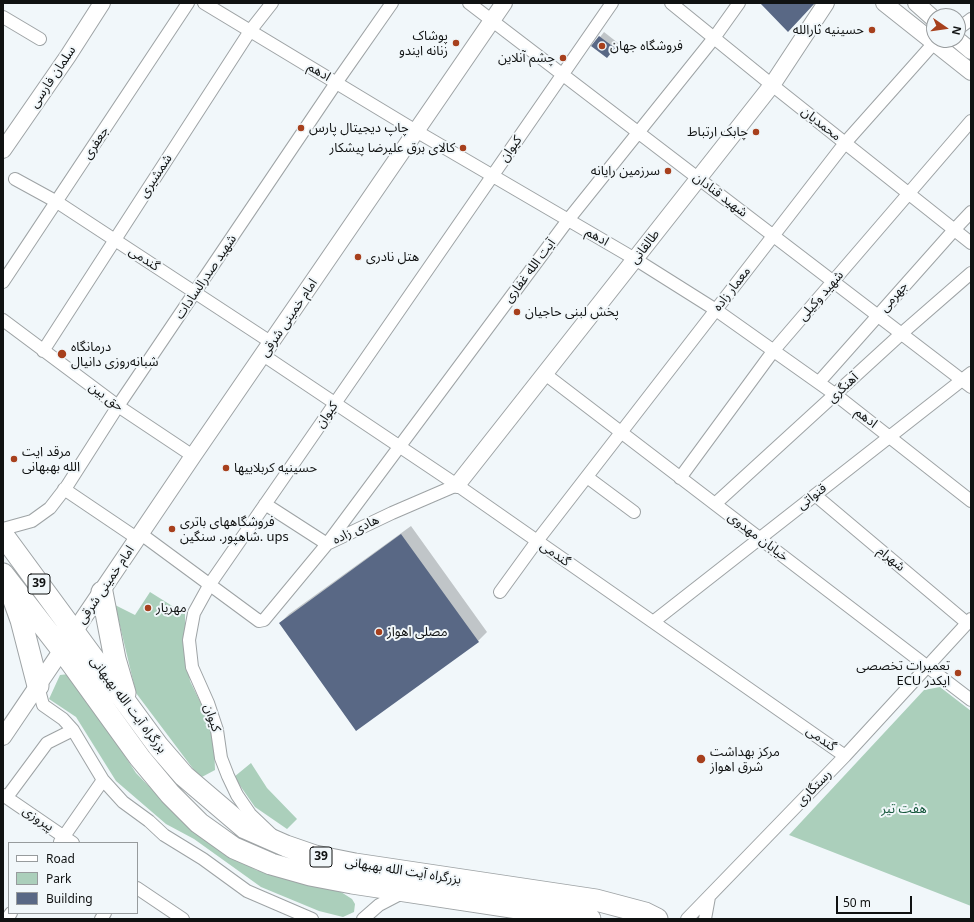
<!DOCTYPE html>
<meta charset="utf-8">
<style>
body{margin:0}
#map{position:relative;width:974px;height:922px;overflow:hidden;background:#f1f7fa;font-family:"Noto Sans",sans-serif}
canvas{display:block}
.frame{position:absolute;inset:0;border:4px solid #101212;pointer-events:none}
.legend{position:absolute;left:8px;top:842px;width:130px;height:72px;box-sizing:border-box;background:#f1f7fa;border:1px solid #979b9d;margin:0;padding:5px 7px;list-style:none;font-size:12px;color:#101212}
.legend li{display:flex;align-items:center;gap:8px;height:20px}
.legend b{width:20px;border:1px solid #979b9d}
.north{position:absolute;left:926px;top:8px;width:40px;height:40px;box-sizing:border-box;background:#f1f7fa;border:1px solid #979b9d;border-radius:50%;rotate:103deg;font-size:11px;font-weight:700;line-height:16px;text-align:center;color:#101212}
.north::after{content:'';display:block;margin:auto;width:14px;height:18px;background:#a7401d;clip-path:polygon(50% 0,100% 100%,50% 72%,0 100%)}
.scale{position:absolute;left:836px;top:896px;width:76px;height:18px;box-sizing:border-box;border:2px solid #101212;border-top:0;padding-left:5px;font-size:12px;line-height:14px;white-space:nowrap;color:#101212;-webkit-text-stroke:3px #f1f7fa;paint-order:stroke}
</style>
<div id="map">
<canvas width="974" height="922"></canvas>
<div class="frame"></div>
<ul class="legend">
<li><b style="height:5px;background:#fff"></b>Road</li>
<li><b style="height:11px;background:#abcfbb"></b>Park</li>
<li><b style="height:11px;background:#596885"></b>Building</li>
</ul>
<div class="north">N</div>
<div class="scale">50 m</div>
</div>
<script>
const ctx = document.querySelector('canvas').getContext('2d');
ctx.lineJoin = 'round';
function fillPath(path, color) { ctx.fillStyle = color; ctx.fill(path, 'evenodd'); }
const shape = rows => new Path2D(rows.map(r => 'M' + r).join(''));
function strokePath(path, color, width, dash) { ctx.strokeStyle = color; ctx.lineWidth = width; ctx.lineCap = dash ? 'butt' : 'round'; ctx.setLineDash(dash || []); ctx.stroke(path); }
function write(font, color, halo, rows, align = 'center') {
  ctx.font = font + ' "Noto Sans","Noto Sans Arabic",sans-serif'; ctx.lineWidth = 4; ctx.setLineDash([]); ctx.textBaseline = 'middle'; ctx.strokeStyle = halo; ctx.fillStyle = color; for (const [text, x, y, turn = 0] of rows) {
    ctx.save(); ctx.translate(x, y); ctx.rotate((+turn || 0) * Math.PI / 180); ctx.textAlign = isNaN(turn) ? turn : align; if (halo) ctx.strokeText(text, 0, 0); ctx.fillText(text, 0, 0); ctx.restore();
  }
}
fillPath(shape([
 [150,592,185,614,185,646,190,681,213,728,214,742,215,770,200,778,136,693,115,605,135,615],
 [69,674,104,724,136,773,172,810,224,852,256,870,298,882,341,892,352,899,355,904,354,912,343,917,319,911,261,887,194,839,166,824,116,781,76,717,49,699,60,675],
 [940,687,971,711,971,906,789,835,924,690],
 [251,763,267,788,297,819,287,829,255,807,234,777]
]), '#abcfbb');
fillPath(shape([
 [604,32,618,43,611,52,593,46],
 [411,526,487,632,478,641,280,623,289,614]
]), '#0003');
fillPath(shape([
 [760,3,815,3,788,32],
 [599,36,615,48,607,58,591,46],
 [401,534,479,642,356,731,279,623]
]), '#596885');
const street = shape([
 [204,3,416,131,635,259,716,310,836,395,971,501],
 [469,3,971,387],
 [671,3,772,85,971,243],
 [3,17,40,39],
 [958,29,971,19],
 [15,179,57,202,272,343],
 [3,282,188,3],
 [3,320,118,406,193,456],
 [43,351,250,31,272,3],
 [263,355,457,485,845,756],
 [545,374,971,700],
 [819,382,954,230,971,212],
 [587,477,634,512],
 [680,478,774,350,971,121],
 [64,489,138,539],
 [815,495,967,623],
 [265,504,327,544],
 [715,504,901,334,971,273],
 [3,529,32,521,50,508,67,486,118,406,336,83,392,3],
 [141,534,259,621,264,620,327,544,568,220,714,38,739,3],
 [329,543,392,513,457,485],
 [500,592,537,541,845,143,934,43],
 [653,622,971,373],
 [38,686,43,705,63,719,73,730,103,780,123,802,149,821,164,835,203,859,247,891,312,919],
 [3,795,73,843],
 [7,797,47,743,73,730],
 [271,834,250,814,237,795,228,776,221,758,217,730,208,703,192,667,189,640,194,613,210,584,612,3],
 [60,842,103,780],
 [137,888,183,919],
 [7,919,11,913],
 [101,919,105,913],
 [363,919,379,905,404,892],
 [687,919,845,756,971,619],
 [705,919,709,897]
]);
const secondary = shape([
 [884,3,971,72],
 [916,3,934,19],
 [958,40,971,51],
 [3,150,68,56,102,3],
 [457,485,772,85,826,3],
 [3,737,193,456,504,3]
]);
const highway = shape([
 [3,535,158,746,184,776,245,828,286,846,315,856,355,864,596,900,645,913,657,919],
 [3,574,62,650,140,758,170,794,199,823,234,848,271,864,310,875,352,883,590,919],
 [102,592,115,659,125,693],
 [12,595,21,620,38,686]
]);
strokePath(street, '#9ea3a5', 14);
strokePath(secondary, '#9ea3a5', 18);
strokePath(highway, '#9ea3a5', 23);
strokePath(street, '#fff', 12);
strokePath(secondary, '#fff', 16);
strokePath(highway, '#fff', 21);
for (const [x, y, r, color] of [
 [872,30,4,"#a7401d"],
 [456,43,4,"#a7401d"],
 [602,46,4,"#a7401d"],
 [563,58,4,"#a7401d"],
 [301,128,4,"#a7401d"],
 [756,132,4,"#a7401d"],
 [463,148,4,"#a7401d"],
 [668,171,4,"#a7401d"],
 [358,257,4,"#a7401d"],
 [517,312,4,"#a7401d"],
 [62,354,5,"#a7401d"],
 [14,459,4,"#a7401d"],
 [226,468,4,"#a7401d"],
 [172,529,4,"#a7401d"],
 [148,608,4,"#a7401d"],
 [379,632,4,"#a7401d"],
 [958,673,4,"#a7401d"],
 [701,759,5,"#a7401d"]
]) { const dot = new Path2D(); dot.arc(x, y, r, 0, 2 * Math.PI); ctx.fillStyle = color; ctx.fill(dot); strokePath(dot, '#f1f7fa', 1.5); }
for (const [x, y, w] of [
 [39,584,22],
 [321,857,22]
]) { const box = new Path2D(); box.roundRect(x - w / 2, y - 10, w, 20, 3); ctx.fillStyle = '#f1f7fa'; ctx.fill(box); strokePath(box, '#101212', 1); }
write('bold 12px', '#101212', null, [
 ["39",39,584],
 ["39",321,857]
]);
write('13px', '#101212', '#f1f7fa', [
 ["حسینیه ثارالله",864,30,"right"],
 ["پوشاک",448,36,"right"],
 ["زنانه ایندو",448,51,"right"],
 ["فروشگاه جهان",610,46],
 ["چشم آنلاین",555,58,"right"],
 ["چاپ دیجیتال پارس",309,128],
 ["چابک ارتباط",748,132,"right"],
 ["کالای برق علیرضا پیشکار",455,148,"right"],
 ["سرزمین رایانه",660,171,"right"],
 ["هتل نادری",366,257],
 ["پخش لبنی حاجیان",525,312],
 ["درمانگاه",71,347],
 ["شبانه‌روزی دانیال",71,362],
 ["مرقد ایت",22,452],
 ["الله بهبهانی",22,467],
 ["حسینیه کربلاییها",234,468],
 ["فروشگاههای باتری",180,522],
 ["شاهپور. سنگین. ups",180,537],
 ["مهریار",156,608],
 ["مصلی اهواز",387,632],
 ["تعمیرات تخصصی",950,666,"right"],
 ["ECU ایکدر",950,681,"right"],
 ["مرکز بهداشت",710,752],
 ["شرق اهواز",710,767]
], 'left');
write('13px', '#101212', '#f1f7fa', [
 ["ادهم",319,72,31],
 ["سلمان فارسی",53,77,-56],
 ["محمدیان",821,124,38],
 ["جعفری",96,143,-57],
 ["کیوان",511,149,-55],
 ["شمشیری",156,176,-57],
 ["شهید قنادان",720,195,37],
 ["ادهم",597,237,30],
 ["طالقانی",645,247,-52],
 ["گندمی",144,259,33],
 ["آیت الله غفاری",530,271,-53],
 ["شهید صدرالسادات",206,277,-56],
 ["معمار زاده",732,289,-52],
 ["شهید وکیلی",821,296,-49],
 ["جهرمی",894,297,-49],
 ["امام خمینی شرقی",289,318,-56],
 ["آهنگری",843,388,-43],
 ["حق بین",106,397,36],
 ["کیوان",327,415,-55],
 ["ادهم",866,418,38],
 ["قنواتی",812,497,-38],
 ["هادی زاده",356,530,-26],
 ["خیابان مهدوی",758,537,37],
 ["گندمی",555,554,35],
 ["شهرام",891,559,40],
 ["امام خمینی شرقی",106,585,-56],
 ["بزرگراه آیت الله بهبهانی",128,705,53],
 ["کیوان",212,718,72],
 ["گندمی",821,739,35],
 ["رستگاری",814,788,-46],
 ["پیروزی",38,819,34],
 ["بزرگراه آیت الله بهبهانی",403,871,9]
]);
write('13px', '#17583d', '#f1f7fa', [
 ["هفت تیر",904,809]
]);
</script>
